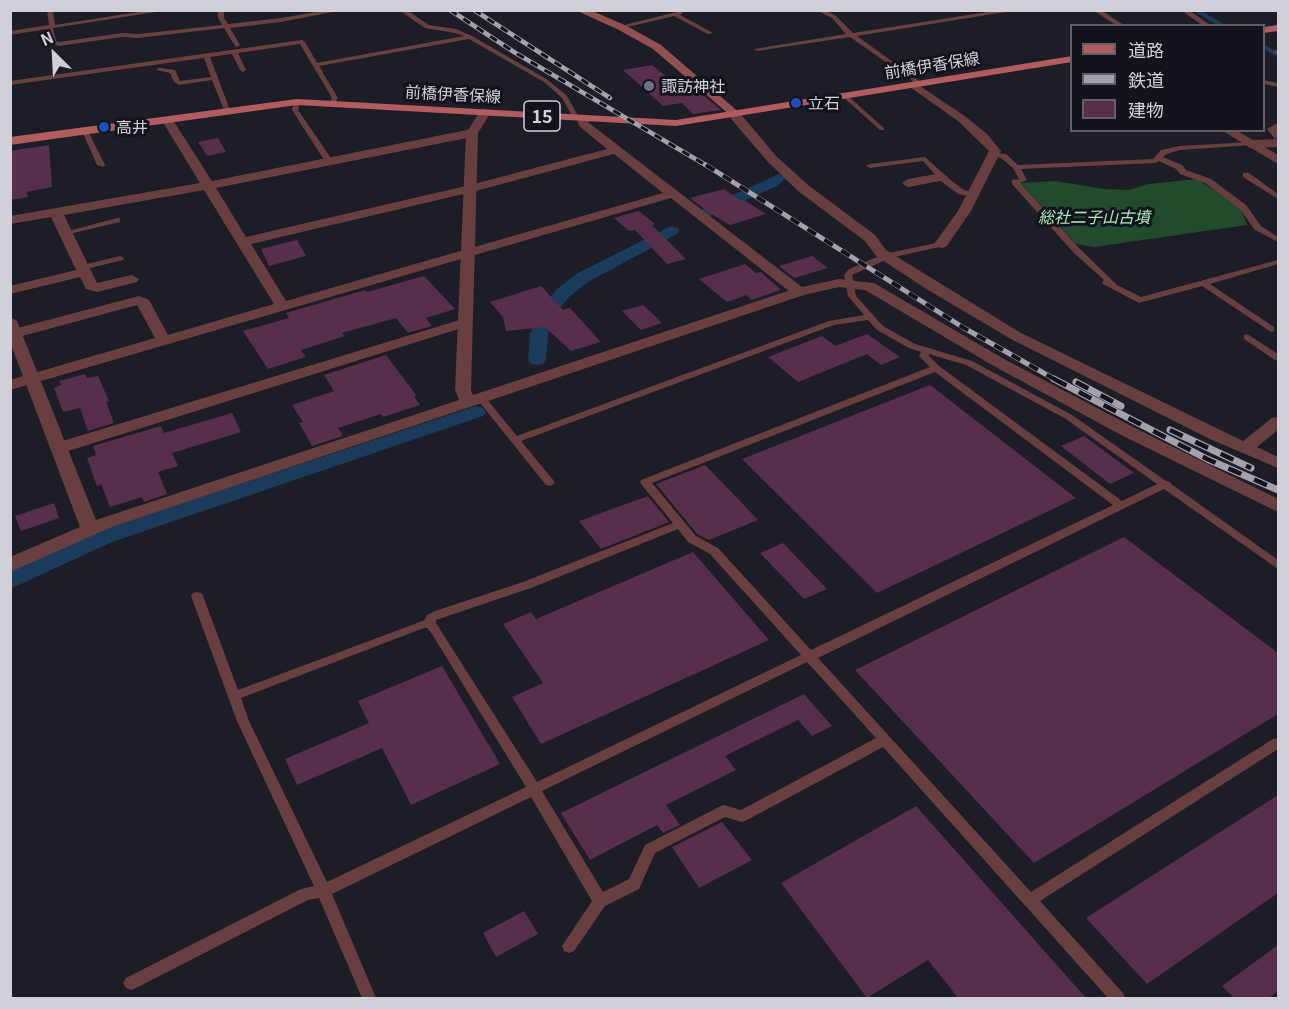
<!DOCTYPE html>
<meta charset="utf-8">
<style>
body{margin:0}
#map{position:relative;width:1289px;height:1009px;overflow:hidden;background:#1c1d27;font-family:Georgia,"Noto Sans JP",serif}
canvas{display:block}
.frame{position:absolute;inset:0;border:12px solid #d0d1d8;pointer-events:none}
.legend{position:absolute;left:1070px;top:24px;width:195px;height:108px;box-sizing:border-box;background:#13131d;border:2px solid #5f5f68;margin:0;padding:8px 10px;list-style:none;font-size:18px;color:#d0d1d8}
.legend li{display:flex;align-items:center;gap:12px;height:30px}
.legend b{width:30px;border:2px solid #5f5f68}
.north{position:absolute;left:24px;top:24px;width:60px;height:60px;-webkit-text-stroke:4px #13131d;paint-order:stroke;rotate:336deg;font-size:16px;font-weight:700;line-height:24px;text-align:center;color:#d0d1d8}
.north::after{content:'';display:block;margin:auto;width:21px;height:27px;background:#d0d1d8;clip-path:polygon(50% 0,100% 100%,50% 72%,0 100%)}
</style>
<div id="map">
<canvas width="1289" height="1009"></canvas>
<div class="frame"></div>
<ul class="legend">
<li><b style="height:8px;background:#b25d5d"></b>道路</li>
<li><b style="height:8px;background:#a1a2aa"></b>鉄道</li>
<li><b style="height:16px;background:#572f4a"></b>建物</li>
</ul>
<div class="north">N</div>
</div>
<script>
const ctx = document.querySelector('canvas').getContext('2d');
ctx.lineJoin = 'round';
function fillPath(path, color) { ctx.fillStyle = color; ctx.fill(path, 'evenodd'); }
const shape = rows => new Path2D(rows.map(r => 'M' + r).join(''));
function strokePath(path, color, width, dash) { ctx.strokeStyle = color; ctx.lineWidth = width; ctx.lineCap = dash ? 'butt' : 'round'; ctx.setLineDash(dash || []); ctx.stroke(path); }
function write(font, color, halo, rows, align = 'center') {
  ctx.font = font + ' Georgia,"Noto Sans JP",serif'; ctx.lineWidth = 6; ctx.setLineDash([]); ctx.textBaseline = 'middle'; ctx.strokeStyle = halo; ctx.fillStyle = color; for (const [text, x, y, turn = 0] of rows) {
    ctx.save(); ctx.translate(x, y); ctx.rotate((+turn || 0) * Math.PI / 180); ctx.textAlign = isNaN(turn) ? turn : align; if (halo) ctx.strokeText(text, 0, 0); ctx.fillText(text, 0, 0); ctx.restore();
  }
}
fillPath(shape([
 [1197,179,1240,207,1247,225,1094,247,1076,244,1020,183,1055,181,1104,189,1129,190,1148,184]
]), '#224b2d');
strokePath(shape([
 [1196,10,1223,26],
 [1264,47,1278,55]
]), '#1b3b5c', 4);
fillPath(shape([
 [779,174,786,178,777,186,708,217,698,217,695,214,698,211,779,174],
 [671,226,677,228,679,231,677,234,588,282,569,297,556,313,548,334,546,360,543,364,537,365,531,364,528,360,530,334,539,312,557,289,576,274,671,226],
 [476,406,483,408,486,412,483,416,112,542,10,589,10,571,96,532,476,406]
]), '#1b3b5c');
fillPath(shape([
 [652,65,668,78,681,76,721,110,693,114,682,103,663,106,623,70],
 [218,138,226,152,207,156,198,142],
 [49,145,52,187,27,192,28,197,10,200,10,151],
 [724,189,741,201,744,200,766,214,730,225,711,214,690,198],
 [639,211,655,224,652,225,686,259,667,264,635,230,629,231,614,218],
 [297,240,306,256,269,266,261,249],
 [812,256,828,268,794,278,779,266],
 [745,264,756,273,761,272,781,290,751,300,747,295,727,302,699,279],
 [424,276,455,309,426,318,432,326,408,333,396,318,342,333,345,336,301,350,306,357,268,369,243,331,289,318,286,313,365,290,367,292],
 [541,286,563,310,570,308,601,342,571,351,545,327,506,331,503,317,490,302],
 [643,305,656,317,662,323,641,330,622,311],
 [867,334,900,357,881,365,867,354,798,382,768,357,822,336,835,346],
 [386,355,416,395,414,396,420,405,383,417,381,414,338,428,343,436,312,446,299,423,303,422,292,405,334,391,324,375],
 [85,374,87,378,98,376,109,401,106,402,114,423,88,431,80,408,63,412,54,388,61,385,59,381],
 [930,385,1076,498,877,593,742,459],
 [232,413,241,432,172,453,178,466,158,472,167,494,144,502,142,497,110,507,101,484,97,486,87,458,96,455,93,446,161,426,164,433],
 [1084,436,1134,473,1110,484,1061,446],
 [705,465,741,502,758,520,709,540,697,534,656,484],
 [648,496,669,522,601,549,579,521],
 [54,503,59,518,21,531,15,516],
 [1124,537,1278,653,1278,714,1034,863,855,670],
 [783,543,827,589,804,599,760,553],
 [693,552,769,640,541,744,512,697,543,683,503,624,531,612,536,619],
 [442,666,500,764,411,805,382,748,297,785,285,759,369,723,358,701],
 [804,694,832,726,812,736,798,720,725,756,736,770,666,805,680,825,663,833,657,825,590,860,561,813],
 [1278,795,1278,893,1147,984,1086,918],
 [916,806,1055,963,1087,999,959,999,928,960,867,998,781,883],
 [722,822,752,860,699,888,672,847],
 [524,911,538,934,496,957,483,933],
 [1278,945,1278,991,1268,999,1235,999,1222,986]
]), '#572f4a');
fillPath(shape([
 [47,10,53,10,55,25,151,10,169,10,53,28,56,41,59,42,122,33,138,34,222,25,218,18,218,10,224,10,224,18,228,24,281,18,327,10,343,10,281,22,230,28,240,45,237,47,235,46,224,28,138,38,122,37,58,46,50,42,47,29,10,35,10,31,49,25,47,10],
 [399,10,407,10,429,25,456,29,472,36,548,80,567,96,577,114,575,118,570,119,571,114,562,98,544,82,469,39,319,66,338,98,334,104,332,105,329,103,332,98,300,44,238,53,246,70,243,72,240,70,232,54,210,57,230,110,227,112,224,110,212,80,179,85,174,82,170,73,156,70,159,68,175,70,180,81,211,77,204,58,10,85,10,81,302,40,305,42,317,63,464,36,455,33,425,28,399,10],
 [675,10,681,10,683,13,680,15,713,33,708,34,674,16,619,29,616,27,677,12,675,10],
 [816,10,825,10,836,16,853,33,1000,10,1018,10,857,36,922,83,923,84,920,86,850,37,757,51,754,49,846,34,832,18,816,10],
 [1093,10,1101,10,1125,26,1117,26,1093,10],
 [1181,10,1189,10,1211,26,1203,26,1181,10],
 [1264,80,1278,83,1278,87,1264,84,1264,80],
 [843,95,847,95,884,128,884,130,880,130,843,97,843,95],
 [297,100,300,102,298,110,333,161,332,163,326,163,292,110,294,102,297,100],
 [83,130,88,131,105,165,104,167,97,165,82,131,83,130],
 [1250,142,1254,144,1252,145,1180,150,1167,154,1163,157,1182,165,1186,170,1211,179,1246,205,1261,226,1278,237,1278,242,1255,230,1240,209,1205,183,1180,174,1176,169,1159,161,1155,163,1021,169,1027,180,1020,183,1080,249,1117,285,1141,297,1278,260,1278,264,1210,284,1274,327,1274,331,1271,332,1202,286,1139,303,1103,284,1102,282,1104,280,1074,253,1012,184,1012,180,1019,179,1013,168,1001,158,991,155,995,153,1006,154,1018,165,1153,159,1161,150,1180,146,1250,142],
 [925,157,948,178,964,190,975,193,975,197,958,194,942,182,923,161,870,168,866,166,870,164,925,157],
 [1243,173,1249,173,1278,194,1278,199,1243,177,1243,173],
 [117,218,120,218,120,222,65,235,61,233,117,218],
 [941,242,944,242,944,246,890,258,852,275,856,296,883,326,915,344,972,361,1072,415,1166,481,1170,482,1171,484,1278,560,1278,569,1164,489,818,658,1031,892,1273,739,1278,738,1278,749,1040,901,1123,993,1125,998,1108,998,883,747,747,820,742,822,725,817,655,853,639,889,605,906,574,951,569,953,564,951,562,946,592,901,531,797,332,894,376,998,362,998,319,898,308,900,136,988,131,990,126,988,123,983,126,978,301,889,314,886,237,721,191,596,193,593,197,592,201,593,203,596,238,690,425,620,427,615,435,611,523,582,673,523,641,484,640,482,641,480,930,367,919,356,921,352,909,348,877,330,868,320,834,325,521,441,554,481,555,483,550,486,546,485,477,399,482,396,485,397,517,436,829,321,864,315,848,296,844,275,849,269,884,254,941,242],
 [929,354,966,365,1066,419,1157,484,1122,501,939,366,929,356,929,354],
 [935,372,1113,505,811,650,718,548,696,536,652,483,935,372],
 [678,529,688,542,710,554,801,655,537,782,436,623,436,620,531,588,678,529],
 [424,628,427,628,432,634,526,787,327,882,249,721,241,698,424,628],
 [807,662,876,738,741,810,724,805,719,807,645,845,629,879,603,892,542,791,807,662],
 [120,256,124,258,123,260,82,270,78,268,79,266,120,256],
 [1247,334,1278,354,1278,361,1275,360,1244,339,1244,335,1247,334]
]), '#683f3e');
fillPath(shape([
 [1275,50,1278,50,1278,55,1274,53,1275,50]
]), '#683f3e');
fillPath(shape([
 [914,82,966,117,987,134,1001,151,971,211,946,247,941,248,934,244,958,211,989,151,958,121,910,87,908,85,914,82],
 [735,111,739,112,776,156,808,185,875,235,886,250,1021,333,1243,441,1272,418,1278,417,1278,430,1257,447,1278,457,1278,468,1210,439,1011,339,928,290,876,256,865,241,798,191,768,162,732,120,729,114,735,111],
 [583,115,587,116,589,123,802,287,839,279,874,283,1004,359,1135,428,1278,499,1278,512,1123,436,992,365,865,290,839,287,799,296,794,295,671,198,10,390,10,380,155,338,137,305,15,338,10,336,10,330,139,296,149,300,168,335,274,304,204,190,64,215,97,283,132,275,139,279,137,282,97,292,86,289,80,277,10,294,10,286,76,270,51,217,10,224,10,216,200,183,161,119,163,117,171,117,212,181,472,129,478,133,472,137,216,188,246,237,470,185,607,149,579,126,577,118,583,115],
 [614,154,663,193,286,301,251,244,472,192,614,154],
 [1278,123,1278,139,1274,138,1267,129,1278,123],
 [1278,139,1278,147,1250,148,1244,144,1250,140,1278,139],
 [942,173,948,177,946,180,908,187,902,183,908,179,942,173],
 [466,318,471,319,473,322,471,325,65,452,53,452,50,448,53,444,466,318]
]), '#683f3e');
fillPath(shape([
 [485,109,491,112,478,133,471,390,473,395,794,289,799,288,806,292,804,295,112,527,10,572,10,557,80,527,10,342,10,317,17,321,96,520,459,400,455,390,466,133,481,110,485,109],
 [1221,130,1236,130,1278,155,1278,164,1221,130]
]), '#683f3e');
fillPath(shape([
 [575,10,590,10,627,26,661,45,741,114,735,117,731,116,653,49,619,30,575,10]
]), '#92504f');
fillPath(shape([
 [1278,25,1278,31,1264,33,1264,27,1278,25],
 [1072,56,1072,62,676,126,297,105,10,145,10,137,297,99,676,120,1072,56]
]), '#b25d5d');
const railFar2 = shape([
 [450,10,514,52,709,167],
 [474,10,610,98]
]);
const railFar1 = shape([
 [706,165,964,328,1056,380]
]);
const rail = shape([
 [1054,379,1207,459,1278,490],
 [1076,382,1121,406],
 [1170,430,1251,468]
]);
strokePath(railFar2, '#a1a2aa', 4.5);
strokePath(railFar1, '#a1a2aa', 5);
strokePath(rail, '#a1a2aa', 7);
strokePath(railFar2, '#13131d', 3, [8]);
strokePath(railFar1, '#13131d', 4, [10]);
strokePath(rail, '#13131d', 4.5, [14]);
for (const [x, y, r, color] of [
 [649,86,6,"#6b7280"],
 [796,103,6,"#1a4fb4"],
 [104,127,6,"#1a4fb4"]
]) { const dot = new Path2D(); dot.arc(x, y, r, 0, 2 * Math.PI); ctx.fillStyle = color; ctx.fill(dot); strokePath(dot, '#13131d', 2); }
write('16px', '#d0d1d8', '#13131d', [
 ["前橋伊香保線",932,65,-9],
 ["前橋伊香保線",453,94,3]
]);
write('16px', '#d0d1d8', '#13131d', [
 ["諏訪神社",661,86],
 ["立石",808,103],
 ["高井",116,127]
], 'left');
write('italic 16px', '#a8ebb5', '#13131d', [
 ["総社二子山古墳",1094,217]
]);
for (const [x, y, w] of [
 [542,116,36]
]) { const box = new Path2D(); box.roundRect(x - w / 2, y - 15, w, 30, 4.5); ctx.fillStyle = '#13131d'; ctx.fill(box); strokePath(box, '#d0d1d8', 1.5); }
write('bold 18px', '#d0d1d8', null, [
 ["15",542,116]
]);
</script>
